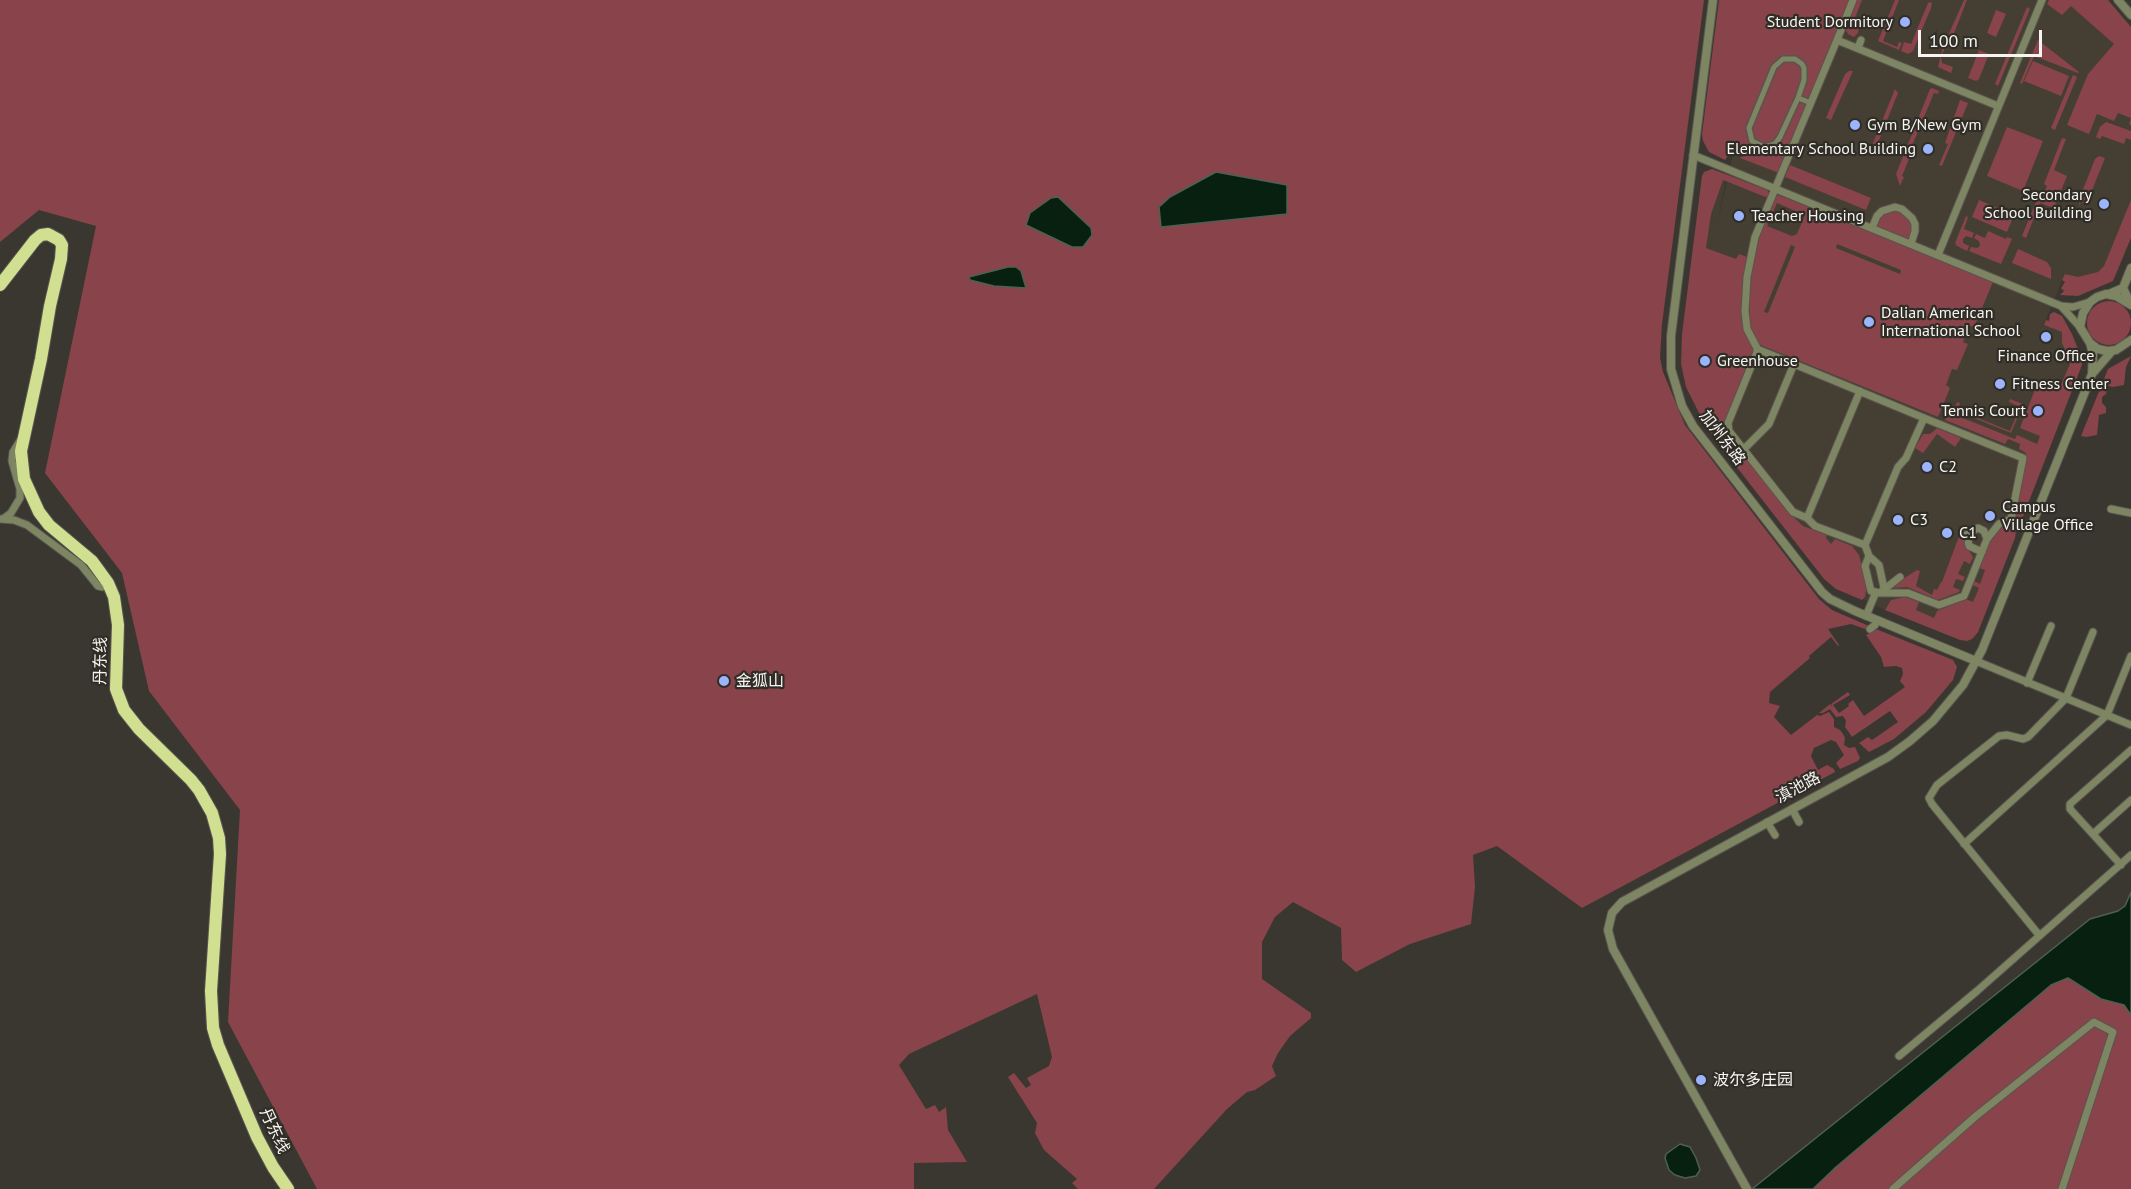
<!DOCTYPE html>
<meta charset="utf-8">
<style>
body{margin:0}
#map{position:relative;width:2131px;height:1189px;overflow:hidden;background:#3a3731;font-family:"PT Sans",sans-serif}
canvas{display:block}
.scale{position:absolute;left:1918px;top:30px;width:124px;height:27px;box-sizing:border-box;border:3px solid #f7f5f1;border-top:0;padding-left:8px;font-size:18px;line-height:21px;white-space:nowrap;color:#f7f5f1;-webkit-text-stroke:4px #302d27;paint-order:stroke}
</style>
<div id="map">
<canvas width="2131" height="1189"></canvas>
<div class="scale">100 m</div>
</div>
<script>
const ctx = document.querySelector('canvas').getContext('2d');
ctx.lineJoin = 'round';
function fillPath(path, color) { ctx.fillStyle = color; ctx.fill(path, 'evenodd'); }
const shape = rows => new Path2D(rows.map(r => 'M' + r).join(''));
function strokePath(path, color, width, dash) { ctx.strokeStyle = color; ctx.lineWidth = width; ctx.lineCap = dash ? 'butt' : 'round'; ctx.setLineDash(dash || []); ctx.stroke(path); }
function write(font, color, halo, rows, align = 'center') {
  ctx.font = font + ' "PT Sans","Noto Sans SC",sans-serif'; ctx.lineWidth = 4.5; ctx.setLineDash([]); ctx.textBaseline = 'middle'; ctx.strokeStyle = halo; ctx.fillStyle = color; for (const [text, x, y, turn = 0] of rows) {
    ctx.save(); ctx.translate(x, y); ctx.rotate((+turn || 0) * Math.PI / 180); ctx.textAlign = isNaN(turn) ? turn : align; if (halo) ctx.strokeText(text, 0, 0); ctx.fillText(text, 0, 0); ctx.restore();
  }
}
fillPath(shape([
 [1850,0,2073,0,2131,50,2131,208,2105,272,2086,277,2063,278,2044,324,2062,332,2062,343,2071,360,2048,453,1978,632,1975,637,1967,641,1885,610,1863,599,1849,587,1724,438,1692,365,1713,182,1723,179,1728,168,1717,225,1733,155,1731,151,1733,147]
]), '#453f33');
fillPath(shape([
 [0,0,1704,0,1662,324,1660,358,1663,372,1685,425,1819,599,1832,610,1869,626,1865,629,1851,624,1828,629,1839,645,1838,646,1831,637,1809,656,1810,658,1770,692,1769,703,1780,706,1774,717,1791,735,1817,715,1820,716,1829,712,1834,719,1834,727,1840,730,1843,734,1845,738,1844,745,1849,748,1855,747,1860,758,1858,761,1840,769,1836,763,1844,755,1836,742,1831,740,1814,748,1811,756,1818,770,1827,765,1834,769,1835,772,1582,908,1497,846,1473,855,1475,887,1471,924,1410,944,1356,972,1342,960,1341,928,1293,902,1275,917,1262,942,1262,979,1311,1013,1311,1018,1290,1036,1278,1053,1272,1066,1276,1076,1255,1090,1247,1092,1227,1109,1154,1189,1078,1189,1072,1183,1077,1179,1044,1150,1035,1133,1037,1123,1008,1077,1014,1073,1026,1088,1031,1085,1027,1078,1049,1066,1052,1057,1037,994,909,1054,899,1065,926,1109,935,1105,939,1112,946,1107,948,1130,967,1162,914,1163,914,1189,317,1189,228,1022,240,810,149,691,122,573,45,473,96,226,39,210,0,242],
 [1719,0,1850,0,1779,173,1740,158,1744,156,1745,152,1743,148,1737,146,1733,148,1733,156,1729,154,1725,160,1709,152,1703,141,1702,134],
 [1857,0,1862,0,1853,23,1859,28,1858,33,1854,37,1848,34,1846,30],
 [1895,0,1899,0,1883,41,1897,47,1899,42,1902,43,1899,50,1878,41],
 [1964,0,1967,0,1953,36,1948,41,1941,57,1942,63,1953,67,1951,73,1938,67,1943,47],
 [2049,0,2108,0,2131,27,2131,125,2129,124,2131,118,2118,113,2114,121,2097,114,2089,134,2067,125,2088,74,2114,44,2071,6,2062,15,2047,4],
 [1930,2,1932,3,1931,8,1913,51,1908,54,1901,51,1904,42,1911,44,1928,3],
 [2027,7,2030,9,1998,86,1995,84],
 [1996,10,2006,14,1996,37,1987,33],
 [2038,40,2079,72,2078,73,2034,56,2022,84,2020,83],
 [1979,50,1989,54,1979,79,1976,81,1968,78],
 [2033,61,2069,76,2061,96,2024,81],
 [1849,71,1853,71,1831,120,1826,118,1845,74],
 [2073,75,2077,77,2055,130,2051,128],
 [1932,88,1939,91,1938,94,1934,93,1909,153,1911,154,1902,176,1904,177,1900,186,1896,174,1930,89],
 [1895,89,1898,93,1873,155,1869,153],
 [1960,100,1968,103,1942,166,1939,165,1948,144,1945,143],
 [2106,122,2131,131,2131,140,2126,138,2124,144,2102,136,2100,139,2096,137,2100,127],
 [2007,127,2043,141,2023,191,1987,176],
 [2062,138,2066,139,2054,170,2067,176,2054,208,2040,203,2026,238,2022,236,2037,199,2041,200,2047,186,2044,184],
 [2099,156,2105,158,2086,205,2081,202,2079,206,2080,197,2095,159],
 [1790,165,1871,198,1866,210,1785,177],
 [1712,169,1767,190,1769,193,1768,198,1723,180,1711,214,1706,248,1736,259,1739,254,1747,257,1742,304,1755,348,1727,432,1787,511,1803,526,1827,535,1826,538,1831,544,1835,539,1852,546,1859,555,1867,585,1865,597,1862,600,1836,589,1824,579,1718,443,1702,419,1686,387,1681,364,1682,334,1702,176,1704,172],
 [1776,194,1993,282,1974,327,1970,326,1963,342,1968,344,1957,370,1952,369,1946,385,1950,388,1938,417,1758,344,1749,327,1750,284,1758,238],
 [1777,203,1805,215,1797,234,1792,236,1767,226],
 [1837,244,1901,270,1900,274,1836,248],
 [1791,245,1795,247,1768,313,1764,312],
 [1979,200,2014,215,2007,232,1972,217],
 [2131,200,2131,238,2113,281,2078,296,2060,295,2064,291,2061,288,2065,282,2062,280,2065,274,2078,277,2098,272,2104,266],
 [1895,207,1915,224,1911,244,1872,228,1877,216],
 [1966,216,1968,217,1964,229,1974,233,1972,238,1966,236,1963,239,1963,243,1969,246,1967,251,1957,246,1955,243],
 [1988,231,2006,239,2007,237,2012,239,2001,264,1969,251,1971,247,1977,248,1980,246,1979,241,1974,238,1976,234,1985,238],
 [2018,249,2047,262,2051,268,2051,279,2012,263],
 '2087 323a22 22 0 1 1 44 0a22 22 0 1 1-44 0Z',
 [2054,312,2062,316,2072,334,2081,356,2082,365,2022,519,2018,519,2014,513,2026,453,2019,449,2020,444,2008,439,2005,444,1945,420,1948,412,2015,439,2017,435,2037,444,2040,436,2020,428,2036,387,2044,390,2046,384,2059,389,2070,364,2066,360,2067,355,2062,343,2062,332,2044,325,2046,320,2049,321,2050,314],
 [2131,356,2126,367,2124,385,2113,387,2108,386,2106,394,2102,397,2102,403,2106,407,2106,413,2099,415,2097,435,2086,437,2081,436,2108,369],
 [2010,399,2023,404,2011,433,1954,410,1957,402,1960,403,1958,410,2010,431,2020,407,2009,402],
 [1937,428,1961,438,1955,447,1937,434,1923,453,1915,448,1923,434,1930,434],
 [2009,525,2016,530,2015,538,1978,632,1972,639,1967,641,1960,640,1885,610,1891,600,1905,597,1919,602,1916,610,1934,618,1937,611,1966,599,1973,602,1979,588,1972,585,1974,581,1980,584,1985,570,1979,568,1988,545,2002,526],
 [1965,529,1965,544,1973,557,1970,564,1964,561,1958,574,1965,577,1963,581,1956,579,1953,587,1960,590,1959,592,1938,600,1907,587,1893,588,1892,586,1917,570,1920,571,1916,586,1932,595,1934,589,1937,590,1941,582,1942,582,1961,531],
 [1876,629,1953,660,1957,667,1953,680,1926,712,1894,739,1869,752,1859,743,1868,737,1872,740,1898,722,1890,711,1852,737,1845,727,1846,721,1843,716,1836,717,1830,709,1823,713,1819,713,1830,704,1833,708,1831,704,1848,692,1850,695,1833,705,1839,713,1849,706,1848,704,1853,700,1864,716,1905,687,1900,681,1903,674,1902,668,1896,666,1884,667,1881,657,1866,635],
 [2068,978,2101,999,2124,1005,2131,1015,2131,1189,1813,1189,1836,1167,2051,985]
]), '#88434b');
const water = shape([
 [1216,172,1287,185,1287,214,1161,227,1159,207,1170,197,1216,172],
 [1058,197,1091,228,1092,235,1083,247,1072,247,1026,225,1030,213,1051,198,1058,197],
 [1008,267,1016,267,1021,271,1026,288,994,286,970,280,969,277,1008,267],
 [2131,892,2131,1015,2124,1005,2101,999,2068,978,2051,985,1836,1167,1813,1189,1752,1189,2090,919,2118,911,2125,906,2131,892],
 [1680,1144,1690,1147,1696,1158,1700,1170,1696,1176,1685,1178,1675,1175,1669,1170,1665,1158,1666,1154,1680,1144]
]);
fillPath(water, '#07200f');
strokePath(water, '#4f6053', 1.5);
const pedestrian = shape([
 [1798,98,1780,137,1775,144,1764,147,1752,141,1749,128,1774,67,1783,59,1795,59,1802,64,1804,68,1804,80,1798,98,1811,103]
]);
const minor = shape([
 [1837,40,1853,0],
 [1858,48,1861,40],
 [1693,155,2061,306,2073,307,2090,302],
 [1872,228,1877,216,1882,211,1895,207,1902,209,1912,218,1915,224,1915,231,1911,244],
 [1938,255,2042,0],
 [2061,306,2080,327],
 [1757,349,1794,364],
 [1924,418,2023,458,2011,519],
 [1744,449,1769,424,1794,364,1924,418,1906,458,1898,467,1865,545],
 [2111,509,2131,513],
 [1807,518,1860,391],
 [0,519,14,520,27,525,81,565,98,586,102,587,108,583],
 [3,519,11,513,20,498,20,489,12,461,13,452,21,439],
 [1982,552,1969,546,1967,534,1978,528,1984,531,1987,539],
 [1869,556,1865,566,1871,591,1880,593,1908,593,1939,605,1964,596,1987,539,1999,524,2011,519,2031,527],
 [1884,588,1879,565,1869,556,1865,545,1815,526,1807,518,1793,512,1729,431,1728,423,1757,352,1757,348,1747,329,1745,311,1747,277,1755,237,1837,40,1998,106],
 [1882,591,1900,577],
 [1866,616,1876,592],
 [1870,629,1875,625,1877,620],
 [1976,661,2131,725],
 [2027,683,2051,626],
 [1792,809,1799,822],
 [1767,822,1775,835],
 [2093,834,2131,800],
 [1964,844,2107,715,2131,656],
 [2121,865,2070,809,2070,804,2131,750],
 [2039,935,1932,804,1929,798,1937,785,1999,736,2007,735,2023,739,2028,737,2066,698,2093,632],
 [1899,1056,1977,991,2131,855],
 [1893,1189,1976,1116,2094,1022,2113,1032,2062,1189]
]);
const tertiary = shape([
 [1713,0,1671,336,1671,369,1682,406,1693,426,1822,592,1830,599,1855,611,1976,661],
 [2118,0,2131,15],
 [2123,288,2131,268],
 [2109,294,2123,288,2130,303],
 [2131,305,2116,296,2106,294,2097,297,2090,302,2083,313,2080,327,2090,343,2098,349,2107,351,2116,350,2131,340],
 [2090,343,2093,354,2092,374,2112,351],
 [1747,1189,1613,949,1608,930,1612,913,1622,902,1888,757,1910,741,1933,721,1963,685,1982,650,2092,374]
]);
const trunk = shape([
 [0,285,35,240,41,235,48,234,59,240,62,245,61,259,50,306,41,359,21,451,24,479,39,512,49,525,92,561,108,583,114,597,118,625,116,689,124,710,139,729,191,780,199,790,212,813,219,838,220,854,211,991,213,1028,218,1045,257,1137,273,1167,288,1189]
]);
strokePath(pedestrian, '#585550', 8);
strokePath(minor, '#585550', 9);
strokePath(tertiary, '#585550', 10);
strokePath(trunk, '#585550', 14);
strokePath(pedestrian, '#7d8562', 5);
strokePath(minor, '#7d8562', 7);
strokePath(tertiary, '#7d8562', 8);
strokePath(trunk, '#d0e090', 12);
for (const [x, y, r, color] of [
 [1905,22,6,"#9cb4fd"],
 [1855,125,6,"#9cb4fd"],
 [1928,149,6,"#9cb4fd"],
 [2104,204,6,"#9cb4fd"],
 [1739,216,6,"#9cb4fd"],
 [1869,322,6,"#9cb4fd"],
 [2046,337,6,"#9cb4fd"],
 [1705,361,6,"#9cb4fd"],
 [2000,384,6,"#9cb4fd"],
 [2038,411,6,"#9cb4fd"],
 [1927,467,6,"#9cb4fd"],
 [1990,516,6,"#9cb4fd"],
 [1898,520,6,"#9cb4fd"],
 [1947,533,6,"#9cb4fd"],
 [724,681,6,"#9cb4fd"],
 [1701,1080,6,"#9cb4fd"]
]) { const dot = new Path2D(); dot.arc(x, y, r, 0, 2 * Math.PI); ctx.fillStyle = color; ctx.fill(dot); strokePath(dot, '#302d27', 2); }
write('16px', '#f7f5f1', '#302d27', [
 ["Student Dormitory",1893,22,"right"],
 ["Gym B/New Gym",1867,125],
 ["Elementary School Building",1916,149,"right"],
 ["Secondary",2092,195,"right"],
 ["School Building",2092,213,"right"],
 ["Teacher Housing",1751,216],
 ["Dalian American",1881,313],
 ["International School",1881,331],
 ["Finance Office",2046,356,"center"],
 ["Greenhouse",1717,361],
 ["Fitness Center",2012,384],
 ["Tennis Court",2026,411,"right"],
 ["C2",1939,467],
 ["Campus",2002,507],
 ["Village Office",2002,525],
 ["C3",1910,520],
 ["C1",1959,533],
 ["金狐山",736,681],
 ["波尔多庄园",1713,1080]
], 'left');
write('16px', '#f7f5f1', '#302d27', [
 ["加州东路",1722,438,53],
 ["丹东线",101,661,-89],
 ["滇池路",1798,788,-28],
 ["丹东线",274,1131,65]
]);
</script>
